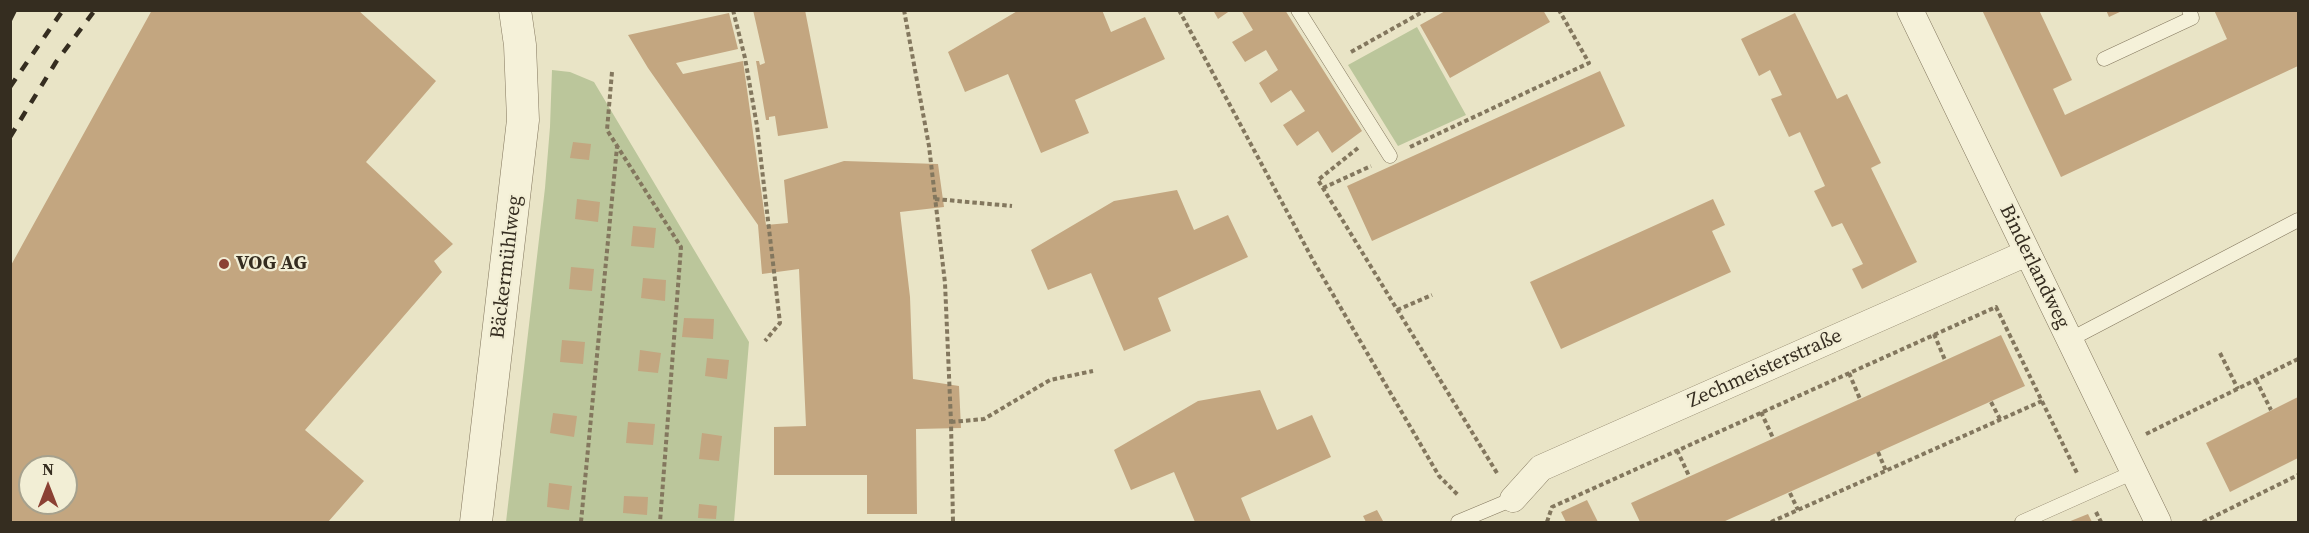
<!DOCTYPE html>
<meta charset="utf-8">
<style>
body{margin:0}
#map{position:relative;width:2309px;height:533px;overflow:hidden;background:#e9e4c6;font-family:"Source Serif 4",serif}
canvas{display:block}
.frame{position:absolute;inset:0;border:12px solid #352d20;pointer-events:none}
.north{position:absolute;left:18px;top:455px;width:60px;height:60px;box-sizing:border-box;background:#f2eed5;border:2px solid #a6a18d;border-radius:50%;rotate:0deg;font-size:16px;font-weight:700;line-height:24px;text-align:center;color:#352d20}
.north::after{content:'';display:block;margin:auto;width:21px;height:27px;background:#8b4134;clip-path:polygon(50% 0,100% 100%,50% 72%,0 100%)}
</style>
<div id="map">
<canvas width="2309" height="533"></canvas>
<div class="frame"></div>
<div class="north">N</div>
</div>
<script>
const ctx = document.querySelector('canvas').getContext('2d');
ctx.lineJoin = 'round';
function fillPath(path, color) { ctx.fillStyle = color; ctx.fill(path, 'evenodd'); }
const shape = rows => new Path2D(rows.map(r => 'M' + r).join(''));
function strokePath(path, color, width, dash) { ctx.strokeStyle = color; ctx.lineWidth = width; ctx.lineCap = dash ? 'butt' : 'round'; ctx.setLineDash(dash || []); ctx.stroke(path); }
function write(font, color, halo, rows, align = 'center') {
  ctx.font = font + ' "Source Serif 4",serif'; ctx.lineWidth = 4.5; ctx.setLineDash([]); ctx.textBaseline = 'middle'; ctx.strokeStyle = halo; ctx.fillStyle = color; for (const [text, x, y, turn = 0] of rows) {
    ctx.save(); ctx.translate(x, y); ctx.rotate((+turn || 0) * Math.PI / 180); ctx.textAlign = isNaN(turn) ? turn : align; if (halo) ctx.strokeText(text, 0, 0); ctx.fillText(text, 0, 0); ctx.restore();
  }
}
fillPath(shape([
 [1417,27,1466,115,1398,146,1348,65],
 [552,70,570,72,594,82,749,342,734,522,506,522,545,188,550,127]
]), '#bbc69b');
fillPath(shape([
 [152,10,358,10,436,81,366,162,453,244,434,261,442,272,305,430,364,481,328,522,10,522,10,267],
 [30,467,66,467,66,503,30,503],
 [753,10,805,10,828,128,778,136,775,116,769,117,769,120,766,120,756,61,759,61,760,65,765,63],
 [1019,10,1102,10,1111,32,1145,17,1165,59,1075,100,1089,133,1041,153,1008,74,965,92,948,52],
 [1213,10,1231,10,1218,19],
 [1241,10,1285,10,1362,131,1332,153,1318,131,1297,146,1283,125,1305,111,1291,90,1271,103,1259,83,1278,70,1266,50,1245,62,1232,42,1253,30],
 [1447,10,1543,10,1550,22,1450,78,1420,25],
 [1982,10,2039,10,2072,80,2053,89,2065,115,2227,39,2214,10,2298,10,2298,66,2061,177],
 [2106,10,2124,10,2109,17],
 [729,13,738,49,676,63,683,74,743,61,766,225,788,223,784,180,844,161,938,164,944,207,900,212,910,297,913,379,959,386,961,428,916,429,917,514,867,514,867,475,774,475,774,427,806,426,799,269,762,274,758,225,648,68,628,35],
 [1795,13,1837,99,1847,94,1881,163,1871,168,1917,262,1862,289,1852,269,1863,264,1842,223,1832,227,1814,191,1825,186,1800,132,1789,137,1771,99,1782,95,1770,70,1759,76,1741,39],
 [1600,71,1625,126,1372,241,1347,186],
 [573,142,591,144,589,160,570,158],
 [1177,190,1194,230,1228,215,1248,257,1158,298,1171,331,1124,351,1091,273,1048,290,1031,250,1114,201],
 [577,199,600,202,598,222,575,219],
 [1713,199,1725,225,1712,231,1731,272,1561,349,1530,282],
 [633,226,656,228,654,248,631,246],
 [571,267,594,269,592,291,569,289],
 [643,278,666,280,665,301,641,298],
 [684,318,714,319,713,339,682,337],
 [2001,335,2025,386,1723,522,1640,522,1631,503],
 [562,340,585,342,583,364,560,362],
 [640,350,661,353,658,373,638,371],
 [707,358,729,360,727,379,705,376],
 [1260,390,1277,430,1312,415,1331,457,1241,498,1251,522,1195,522,1174,472,1131,490,1114,450,1198,401],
 [2298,397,2298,458,2230,492,2206,443],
 [553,413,577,416,574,437,550,433],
 [628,422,655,424,653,445,626,443],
 [702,433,722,436,719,461,699,459],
 [549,483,572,486,569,510,547,507],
 [624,496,648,497,647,515,623,513],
 [1587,500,1598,522,1566,522,1561,512],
 [699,504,717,506,716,519,698,518],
 [1377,510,1383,521,1366,522,1363,516],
 [2088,514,2092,522,2068,522]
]), '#c3a680');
const service = shape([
 [1298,10,1390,156],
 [2104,59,2192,18,2189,10],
 [2069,340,2298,220],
 [1458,522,1513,499],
 [2022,522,2134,472]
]);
const minor = shape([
 [1910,10,2158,522],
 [1513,499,1541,468,2027,253]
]);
const tertiary = shape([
 [476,522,523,120,520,45,515,10]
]);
strokePath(service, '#83775e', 15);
strokePath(minor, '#83775e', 27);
strokePath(tertiary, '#83775e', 33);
strokePath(shape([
 [733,10,745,58,757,126,780,323,765,341],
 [904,10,929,146,945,283,951,422,953,522],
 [1179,10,1314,262,1439,476,1459,496],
 [1351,52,1426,10],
 [612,72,607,130,681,247,660,522],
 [1410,147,1589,63,1559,10],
 [1358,148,1318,180,1497,473],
 [1323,188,1371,166],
 [935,199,1012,206],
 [1397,310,1432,295],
 [1934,334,1945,360],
 [2220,353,2238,389],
 [1849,373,1860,399],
 [2256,380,2271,410],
 [1991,402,2000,419],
 [1761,412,1773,438],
 [951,422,984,419,1050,380,1093,371],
 [2146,434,2298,359],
 [1677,450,1689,476],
 [1878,452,1886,471],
 [1790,493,1798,510],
 [2096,512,2101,522],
 [581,522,617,147],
 [1547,522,1552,507,1996,307,2077,473],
 [1771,522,2042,401],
 [2203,522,2298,475]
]), '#83775e', 4, [4.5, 3]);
strokePath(service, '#f5f1d9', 14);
strokePath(minor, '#f5f1d9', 26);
strokePath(tertiary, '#f5f1d9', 32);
strokePath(shape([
 [10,20,15,10],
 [10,87,63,10],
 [10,137,56,62,95,10]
]), '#352d20', 4.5, [10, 10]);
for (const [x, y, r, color] of [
 [224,264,6,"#8b4134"]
]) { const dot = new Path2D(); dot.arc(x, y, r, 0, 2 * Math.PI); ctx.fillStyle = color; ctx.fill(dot); strokePath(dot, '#f2eed5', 2); }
write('bold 20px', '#352d20', '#f2eed5', [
 ["VOG AG",236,264]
], 'left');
write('20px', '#352d20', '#f2eed5', [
 ["Bäckermühlweg",507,267,-83],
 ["Binderlandweg",2034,267,64],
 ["Zechmeisterstraße",1765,369,-24]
]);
</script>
